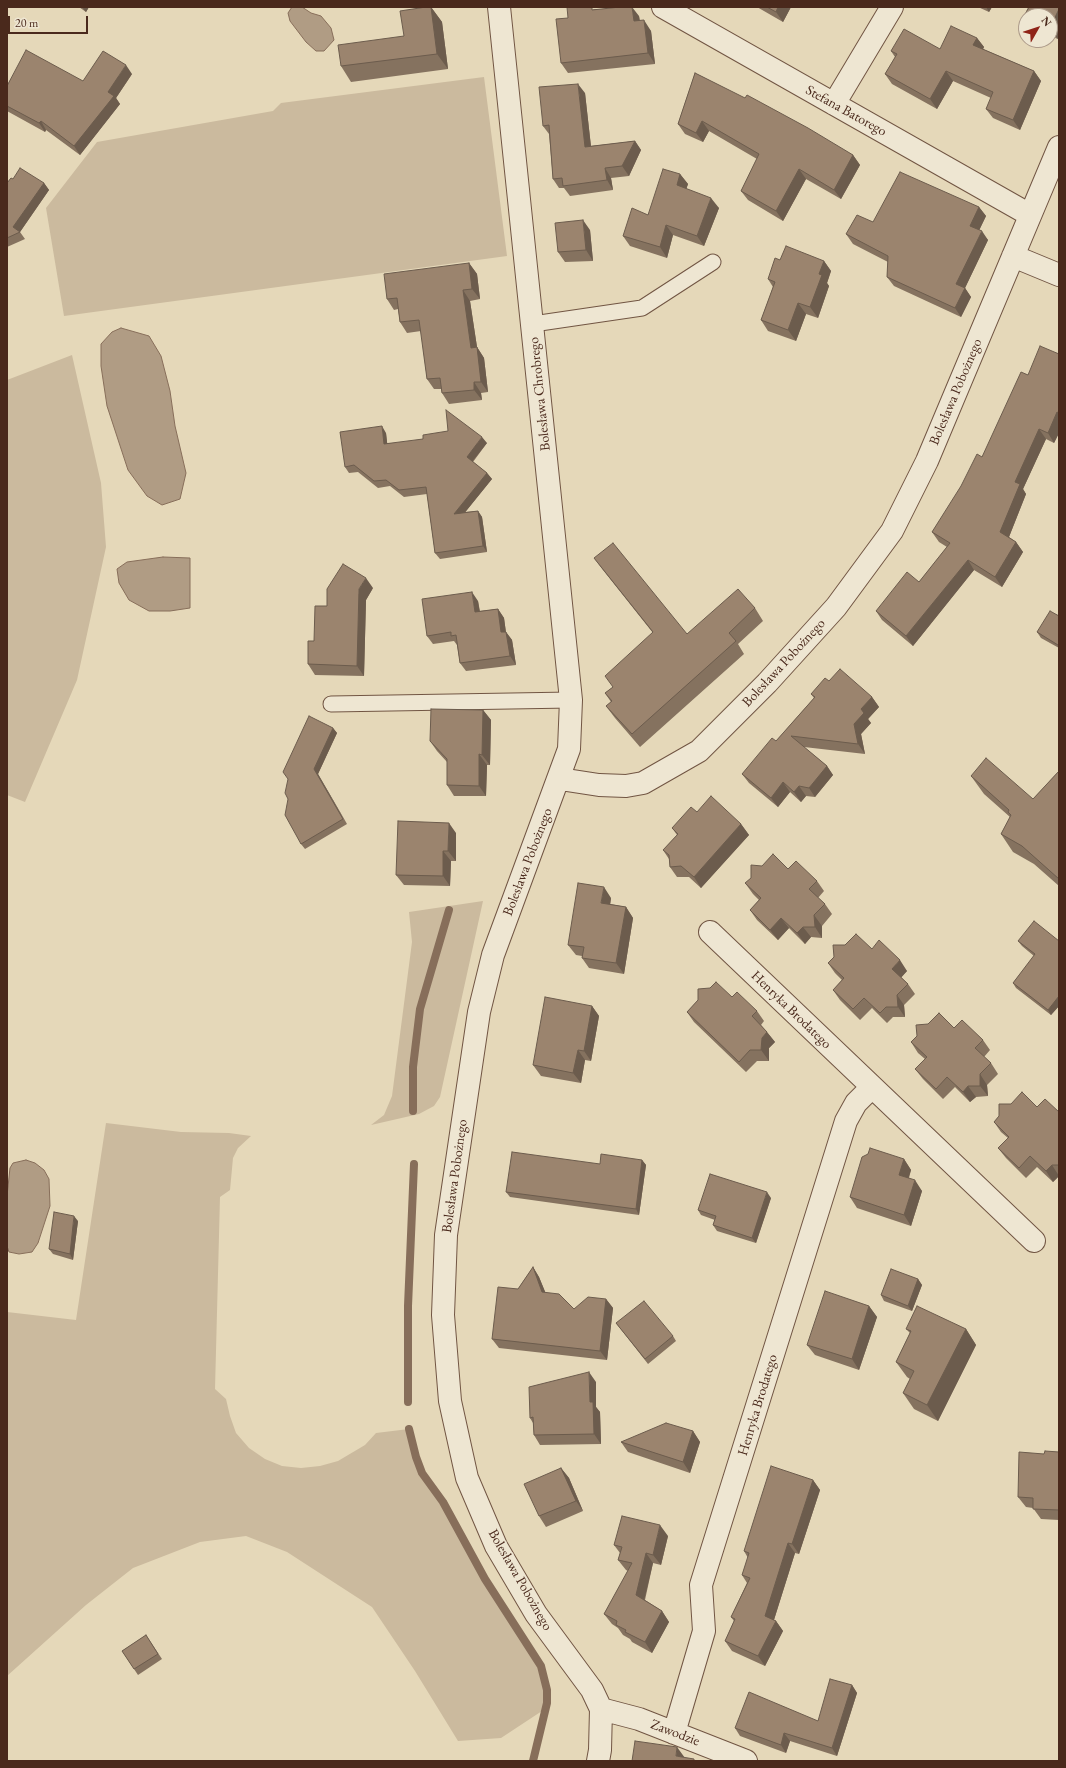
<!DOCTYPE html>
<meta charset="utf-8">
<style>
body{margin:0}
#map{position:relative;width:1066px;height:1768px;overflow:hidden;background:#e5d8b9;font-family:"EB Garamond",serif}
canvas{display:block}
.frame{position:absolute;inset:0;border:8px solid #4a291c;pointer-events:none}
.north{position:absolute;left:1018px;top:8px;width:40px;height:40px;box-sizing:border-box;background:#eee6d2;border:1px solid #ac9a89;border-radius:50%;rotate:51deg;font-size:11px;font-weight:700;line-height:16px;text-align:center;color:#4a291c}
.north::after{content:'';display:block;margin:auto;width:14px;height:18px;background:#8f2418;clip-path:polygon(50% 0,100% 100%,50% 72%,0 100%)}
.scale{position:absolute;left:8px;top:16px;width:80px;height:18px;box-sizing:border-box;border:2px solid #4a291c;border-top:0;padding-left:5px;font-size:12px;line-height:14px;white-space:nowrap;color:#4a291c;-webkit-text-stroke:3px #eee6d2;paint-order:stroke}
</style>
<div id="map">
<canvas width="1066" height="1768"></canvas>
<div class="frame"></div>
<div class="north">N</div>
<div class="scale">20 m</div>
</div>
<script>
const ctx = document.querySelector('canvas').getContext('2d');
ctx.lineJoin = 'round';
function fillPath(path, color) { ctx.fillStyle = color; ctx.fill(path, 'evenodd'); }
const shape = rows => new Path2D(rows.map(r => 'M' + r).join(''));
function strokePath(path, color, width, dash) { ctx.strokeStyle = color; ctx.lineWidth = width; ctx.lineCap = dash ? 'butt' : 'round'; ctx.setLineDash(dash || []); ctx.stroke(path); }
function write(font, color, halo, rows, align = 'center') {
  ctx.font = font + ' "EB Garamond",serif'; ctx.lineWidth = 3; ctx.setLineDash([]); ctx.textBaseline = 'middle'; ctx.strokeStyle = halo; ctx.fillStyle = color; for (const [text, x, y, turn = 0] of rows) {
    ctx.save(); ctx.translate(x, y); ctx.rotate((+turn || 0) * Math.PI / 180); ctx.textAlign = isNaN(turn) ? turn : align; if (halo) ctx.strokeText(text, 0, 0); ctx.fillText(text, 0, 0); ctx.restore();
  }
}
fillPath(shape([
 [484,77,507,256,64,316,46,208,97,142,273,111,281,103],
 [72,355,101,483,106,547,77,680,25,802,7,795,7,380],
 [483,901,440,1097,434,1106,419,1114,371,1125,384,1115,392,1096,412,942,409,912],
 [106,1123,181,1132,229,1133,251,1136,238,1148,233,1158,230,1190,220,1197,215,1389,226,1399,230,1416,236,1433,249,1448,265,1459,282,1466,301,1468,320,1466,338,1461,365,1445,376,1433,409,1429,416,1457,422,1473,443,1502,485,1579,541,1666,547,1690,545,1709,501,1738,458,1741,415,1671,372,1607,287,1552,246,1536,200,1542,133,1568,86,1605,7,1676,7,1312,76,1320]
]), '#cbba9e');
const water = shape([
 [292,7,302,7,311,13,321,16,331,28,334,40,324,51,316,51,306,42,290,21,288,13,292,7],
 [121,328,149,336,161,356,170,391,175,426,186,473,180,499,162,505,147,496,128,470,107,406,101,366,101,344,112,332,121,328],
 [163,557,190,558,190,608,170,611,149,611,129,600,119,583,117,569,127,562,163,557],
 [26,1160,35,1163,44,1170,49,1179,50,1206,38,1243,32,1252,19,1254,9,1252,7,1246,7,1196,10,1168,13,1163,26,1160]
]);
fillPath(water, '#b09c84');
strokePath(water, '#876e5a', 1);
strokePath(shape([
 [413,1111,413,1067,420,1009,449,910],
 [408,1402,408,1306,414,1164],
 [409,1429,416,1457,422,1473,443,1502,485,1579,541,1666,547,1690,547,1703,533,1761]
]), '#876e5a', 8);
const service = shape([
 [533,324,642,308,713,262],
 [331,704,571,700]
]);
const minor = shape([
 [499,7,571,700,569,749,493,955,479,1012,446,1235,443,1315,450,1401,467,1478,496,1546,536,1614,592,1690,601,1709,600,1750,598,1761],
 [663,7,1030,215],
 [834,104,892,7],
 [1013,256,1059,275],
 [560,779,599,785,626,786,643,783,699,751,767,683,836,607,892,531,927,461,1059,147],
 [710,932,1034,1241],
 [601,1709,639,1719,746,1761],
 [674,1733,704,1631,701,1585,846,1121,856,1103,872,1087]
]);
strokePath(service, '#715543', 17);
strokePath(minor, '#715543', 24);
strokePath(service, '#eee6d2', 15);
strokePath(minor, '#eee6d2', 22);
fillPath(shape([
 [79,7,89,7,86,12],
 [426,7,431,7,442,22,448,69,351,82,341,66,404,36],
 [757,7,791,7,783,22],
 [978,7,992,7,989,12],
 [1025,7,1059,7,1059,36,1058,39,1050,36,1050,16,1026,16,1026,22,1023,18,1028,8],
 [595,9,639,16,640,21,651,31,655,64,568,73,561,63,568,18],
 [977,38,984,47,983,49,1034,71,1041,81,1020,130,993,118,986,109,991,98,953,81,937,109,892,84,885,74,895,57,891,51,940,49],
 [695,73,853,155,860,165,841,199,806,179,783,221,748,200,741,191,757,159,709,131,703,142,685,134,678,124],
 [132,74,116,98,120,104,80,155,46,130,45,132,7,111,7,86,83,81],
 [585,93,591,146,635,141,641,150,629,176,611,178,613,190,570,196,564,188,559,188,553,179,549,134,543,126],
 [680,174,688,184,686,189,719,208,704,246,673,235,667,258,630,246,623,236,648,215],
 [13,179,44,183,49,190,20,232,25,239,7,247,7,183],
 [979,207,986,216,979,230,988,240,965,288,971,297,961,317,894,286,887,277,888,262,853,244,846,234,873,222],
 [590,230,593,261,565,262,558,252],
 [780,260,824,261,831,271,827,283,829,286,818,318,806,314,796,341,768,331,761,320,773,287,768,279],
 [469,263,477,274,480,299,470,301,477,347,484,358,488,392,481,393,482,400,449,404,442,393,441,389,434,389,427,379,421,331,407,333,400,322,398,309,394,310,387,299],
 [1059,354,1059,433,1054,443,1046,439,1023,489,1026,494,1009,537,1016,542,1023,552,1002,587,974,570,913,646,882,620,876,611,919,582,947,547,939,542,932,532,982,457,1028,375],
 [386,433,387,443,487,443,473,462,487,473,492,479,465,512,478,511,482,517,487,552,440,559,435,553,427,494,404,497,390,486,378,488,358,472,349,473,345,467],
 [594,558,687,634,755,608,763,621,738,644,744,654,640,747,615,718,606,706,611,702,605,693,613,687,653,633,603,570],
 [373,588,366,600,364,676,315,675,308,664,314,641,327,606],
 [478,601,480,611,498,609,504,618,506,632,512,640,516,665,466,671,460,663,457,645,454,641,433,644,427,636],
 [1059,616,1059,648,1041,638,1037,632],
 [829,681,872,697,879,707,868,719,871,723,861,734,865,754,804,747,827,766,833,775,815,797,806,796,801,802,790,792,778,807,749,783,742,774,776,741,814,698,811,694],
 [483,710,491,720,490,765,487,765,486,796,454,796,447,785,447,762,437,751,430,741],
 [333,728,337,733,318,774,347,824,305,849,301,844,288,799],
 [1059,771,1059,886,1034,864,1013,852,1001,834,1010,817,984,794,971,776,1033,799],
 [697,812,741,824,749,835,701,888,689,877,677,877,670,867,669,859,663,850,677,835,672,828],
 [456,833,456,861,451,861,450,886,404,885,396,875],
 [788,869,817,881,824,891,818,898,825,904,832,914,822,926,822,938,811,937,805,944,789,928,778,940,757,920,750,910,759,900,753,894,745,883],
 [611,898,610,904,626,907,633,918,624,974,589,968,582,958,582,956,576,955,568,945],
 [1018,941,1059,941,1059,1006,1051,1015,1016,988,1013,983,1034,956,1022,946],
 [872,949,907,971,901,977,908,984,915,994,904,1005,905,1017,893,1017,887,1023,872,1008,860,1020,840,1000,833,990,842,980,835,973,828,963],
 [710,988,732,997,757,1011,764,1021,761,1025,775,1042,769,1048,769,1061,757,1061,746,1072,694,1022,687,1012],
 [592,1006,599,1016,591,1061,585,1060,581,1083,541,1076,533,1065],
 [983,1040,990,1050,984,1057,991,1063,998,1074,987,1085,988,1096,976,1097,970,1102,955,1087,943,1099,923,1079,915,1069,925,1059,918,1053,911,1042],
 [1037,1107,1059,1112,1059,1176,1053,1182,1037,1167,1026,1178,1006,1158,998,1148,1008,1138,1001,1132,994,1122,999,1116],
 [904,1159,911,1170,909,1178,922,1191,911,1226,857,1208,850,1197],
 [642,1160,646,1165,639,1215,510,1197,506,1192,600,1164],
 [771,1198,756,1243,717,1231,713,1225,715,1220,701,1215,698,1210],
 [78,1221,73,1260,53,1254,49,1249],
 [533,1267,539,1277,545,1292,574,1309,606,1299,613,1308,607,1360,499,1348,492,1339,518,1289],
 [918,1279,922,1285,912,1311,884,1301,881,1295],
 [869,1306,877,1317,859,1370,815,1355,807,1345],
 [616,1323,673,1336,676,1341,648,1364],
 [906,1329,966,1329,976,1345,938,1421,914,1409,903,1393,910,1379,907,1377,896,1362,910,1333],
 [596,1382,596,1407,600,1412,601,1444,540,1445,534,1435,533,1423,530,1418],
 [693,1431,700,1442,690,1473,628,1452,621,1442],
 [1059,1452,1059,1520,1041,1519,1033,1508,1026,1507,1018,1497,1044,1454],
 [561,1468,569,1478,583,1511,546,1527,539,1516],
 [813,1480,820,1490,799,1554,795,1553,774,1620,776,1621,783,1631,765,1666,732,1651,725,1641,734,1621,731,1617,747,1583,742,1575,748,1558,744,1551],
 [668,1536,661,1565,653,1563,645,1600,662,1611,669,1622,652,1653,632,1642,630,1639,623,1635,618,1628,612,1624,604,1614,628,1571,626,1570,618,1560,620,1553,614,1545],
 [146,1635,162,1659,138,1675,122,1651],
 [852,1685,857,1693,837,1756,790,1741,786,1753,740,1736,735,1728,818,1721]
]), '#85725f');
fillPath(shape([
 [82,7,89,7,86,12],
 [431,7,442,22,448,69,437,54],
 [632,7,639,16,641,31,634,21],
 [778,7,791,7,783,22,776,12],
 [986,7,992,7,989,12],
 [1059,9,1059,36,1058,39,1050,28],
 [644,20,651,31,655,64,648,53],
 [977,38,984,47,980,55,973,45],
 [126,65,132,74,116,98,120,104,80,155,74,146,108,92],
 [946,71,953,81,937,109,930,99],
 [1034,71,1041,81,1020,130,1013,120],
 [578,84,585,93,592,156,585,147],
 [41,121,46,130,45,132,39,123],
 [702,121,709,131,703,142,696,133],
 [635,141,641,150,629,176,622,166],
 [853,155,860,165,841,199,834,190],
 [605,168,611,178,613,190,607,180],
 [799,169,806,179,783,221,776,211],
 [680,174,688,184,684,196,677,185],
 [44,183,49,190,20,232,13,227],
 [711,198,719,208,704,246,697,236],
 [979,207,986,216,977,235,970,226],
 [583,220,590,230,593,261,586,250],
 [666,225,673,235,667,258,660,247],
 [982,231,988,240,965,288,971,297,961,317,955,308,956,284],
 [824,261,831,271,827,283,829,286,818,318,810,307,819,274],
 [469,263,477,274,480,299,472,289],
 [463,290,470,301,477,347,484,358,488,392,481,382,471,348],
 [798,303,806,314,796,341,788,330],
 [474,382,481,393,482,400,474,390],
 [1057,412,1059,415,1059,433,1054,443,1048,433],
 [382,426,386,433,388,450,384,444],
 [1039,429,1046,439,1023,489,1026,494,1007,542,1000,532,1015,482],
 [482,437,487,443,471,463,467,457],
 [487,473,492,479,459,520,454,514],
 [478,511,482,517,487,552,483,546],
 [1016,542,1023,552,1002,587,995,577],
 [968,560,974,570,913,646,906,636],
 [366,578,373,588,366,600,364,676,357,666,359,589],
 [472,592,478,601,481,621,475,612],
 [498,609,504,618,507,641,501,632],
 [506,632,512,640,516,665,510,656],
 [872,697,879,707,868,719,871,723,861,734,865,754,858,744,854,724,861,709],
 [483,710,491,720,490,765,482,755],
 [333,728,337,733,318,774,347,824,314,769],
 [479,754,487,765,486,796,479,786],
 [827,766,833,775,815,797,809,788],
 [783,782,790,792,778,807,771,798],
 [799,786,806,796,801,802,794,792],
 [449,823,456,833,456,861,448,851],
 [741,824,749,835,701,888,694,877],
 [443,851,451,861,450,886,443,876],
 [604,887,611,898,609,914,601,903],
 [626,907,633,918,624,974,616,963],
 [814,915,822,926,822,938,815,927],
 [781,918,789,928,778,940,770,930],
 [803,927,811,937,805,944,797,933],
 [900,960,907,971,900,979,892,969],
 [897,995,904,1005,905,1017,898,1007],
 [1059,996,1059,1006,1051,1015,1048,1010],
 [592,1006,599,1016,591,1061,584,1051],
 [767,1032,775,1042,769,1048,769,1061,761,1050,762,1038],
 [578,1050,585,1060,581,1083,573,1073],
 [980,1074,987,1085,988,1096,980,1086],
 [968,1086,976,1097,970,1102,963,1092],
 [904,1159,911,1170,906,1185,899,1175],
 [642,1160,646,1165,639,1215,636,1209],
 [1052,1165,1059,1176,1053,1182,1046,1171],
 [915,1180,922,1191,911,1226,904,1215],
 [767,1192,771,1198,756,1243,752,1238],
 [74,1216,78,1221,73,1260,70,1254],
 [533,1267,539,1277,549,1301,542,1292],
 [918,1279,922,1285,912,1311,908,1306],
 [606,1299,613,1308,607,1360,600,1351],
 [869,1306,877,1317,859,1370,852,1359],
 [966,1329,976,1345,938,1421,927,1405],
 [589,1372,596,1382,596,1407,600,1412,601,1444,594,1434,590,1402],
 [693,1431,700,1442,690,1473,683,1462],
 [561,1468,569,1478,583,1511,576,1501],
 [813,1480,820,1490,799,1554,792,1544],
 [660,1525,668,1536,661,1565,653,1555],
 [788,1543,795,1553,772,1626,765,1616],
 [646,1553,653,1563,643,1605,636,1595],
 [662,1611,669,1622,652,1653,645,1642],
 [776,1621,783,1631,765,1666,758,1656],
 [852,1685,857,1693,837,1756,832,1748],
 [784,1733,790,1741,786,1753,781,1745],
 [677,1747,685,1758,676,1756]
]), '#6c5c4d');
const building = shape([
 [426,7,431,7,437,54,341,66,338,45,404,36,400,11,426,7],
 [567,7,592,7,592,10,620,7,632,7,634,21,644,20,648,53,561,63,556,19,568,18,567,7],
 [767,7,778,7,776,12,767,7],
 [1029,7,1059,7,1059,9,1050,28,1050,16,1026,16,1026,19,1023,18,1029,7],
 [951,26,977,38,973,45,1034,71,1013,120,986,109,993,92,946,71,930,99,885,74,897,54,891,51,904,29,940,49,951,26],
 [26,50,83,81,103,51,126,65,108,92,114,96,74,146,41,121,39,123,7,106,7,86,26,50],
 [695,73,745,98,747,95,808,128,853,155,834,190,799,169,776,211,741,191,759,154,702,121,696,133,678,124,695,73],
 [578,84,585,147,635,141,622,166,605,168,607,180,563,186,562,178,553,179,549,125,543,126,539,87,578,84],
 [20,168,44,183,13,227,20,232,7,238,7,183,11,178,13,179,20,168],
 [663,169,680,174,677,185,711,198,697,236,666,225,660,247,623,236,632,208,648,215,663,169],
 [900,172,979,207,970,226,982,231,956,284,965,288,955,308,887,277,888,256,846,234,857,215,873,222,900,172],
 [583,220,586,250,558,252,555,223,583,220],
 [786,246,824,261,819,274,822,275,810,307,798,303,788,330,761,320,775,282,768,279,775,258,780,260,786,246],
 [469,263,472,289,463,290,471,348,477,347,481,382,474,382,474,390,442,393,440,378,427,379,419,320,400,322,397,298,387,299,384,274,469,263],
 [1040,346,1059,354,1059,413,1057,412,1048,433,1039,429,1015,482,1020,484,1000,532,1016,542,995,577,968,560,906,636,876,611,907,572,919,582,950,543,932,532,961,486,977,454,982,457,1021,372,1028,375,1040,346],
 [446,410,482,437,467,457,487,473,454,514,478,511,483,546,435,553,426,487,399,490,386,480,374,481,354,465,345,467,340,432,382,426,384,444,423,439,423,435,448,431,446,410],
 [613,543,687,634,738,589,755,608,729,633,736,641,632,734,606,706,612,701,605,693,613,687,605,676,653,632,594,558,613,543],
 [343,564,366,578,359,589,357,666,308,664,308,641,314,641,315,606,327,606,327,589,343,564],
 [472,592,475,612,498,609,501,632,506,632,510,656,460,663,456,635,451,636,451,632,427,636,422,599,472,592],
 [1050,611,1059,616,1059,644,1058,645,1037,632,1050,611],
 [840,669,872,697,861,709,864,713,854,724,858,744,791,736,827,766,809,788,799,786,794,792,783,782,771,798,742,774,772,738,776,741,815,697,811,694,825,678,829,681,840,669],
 [431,709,483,710,482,755,479,754,479,786,447,785,447,759,430,741,431,709],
 [309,716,333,728,314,769,343,819,301,844,285,815,288,799,285,793,288,779,283,772,309,716],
 [986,758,1033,799,1059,771,1059,879,1022,846,1001,834,1011,815,1008,812,1009,810,971,776,986,758],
 [711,796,741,824,694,877,681,866,670,867,669,855,663,850,678,834,672,828,691,807,697,812,711,796],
 [398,821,449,823,448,851,443,851,443,876,396,875,398,821],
 [773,854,788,869,796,861,817,881,809,889,825,904,814,915,815,927,803,927,797,933,781,918,770,930,750,910,761,898,745,883,751,878,751,865,762,866,773,854],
 [578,883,604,887,601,903,626,907,616,963,582,958,584,947,568,945,578,883],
 [1034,921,1059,941,1059,996,1048,1010,1013,983,1035,954,1018,941,1034,921],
 [856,934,872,949,879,940,900,960,892,969,908,984,897,995,898,1007,886,1007,880,1013,864,998,853,1009,833,990,844,978,828,963,834,957,833,945,845,945,856,934],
 [716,982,732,997,737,992,757,1011,752,1016,767,1032,762,1038,761,1050,750,1050,739,1062,687,1012,698,1000,698,989,710,988,716,982],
 [545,997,592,1006,584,1051,578,1050,573,1073,533,1065,545,997],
 [939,1013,954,1028,962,1020,983,1040,975,1048,991,1063,980,1074,980,1086,968,1086,963,1092,947,1077,936,1089,915,1069,927,1057,911,1042,917,1036,916,1025,928,1024,939,1013],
 [1022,1092,1037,1107,1045,1099,1059,1112,1059,1126,1058,1127,1059,1128,1059,1165,1052,1165,1046,1171,1030,1156,1019,1168,998,1148,1009,1137,994,1122,999,1116,999,1104,1011,1104,1022,1092],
 [870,1148,904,1159,899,1175,915,1180,904,1215,850,1197,862,1157,868,1154,870,1148],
 [512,1152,600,1164,601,1154,642,1160,636,1209,506,1192,512,1152],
 [710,1174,767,1192,752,1238,713,1225,716,1216,698,1210,710,1174],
 [54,1212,74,1216,70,1254,49,1249,54,1212],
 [533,1267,542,1292,559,1294,574,1309,588,1297,606,1299,600,1351,492,1339,498,1287,518,1289,533,1267],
 [891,1269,918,1279,908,1306,881,1295,891,1269],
 [825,1291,869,1306,852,1359,807,1345,825,1291],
 [644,1301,673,1336,645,1359,616,1323,644,1301],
 [917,1306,966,1329,927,1405,903,1393,914,1371,896,1362,911,1331,906,1329,917,1306],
 [589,1372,590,1402,593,1402,594,1434,534,1435,533,1417,530,1418,529,1387,589,1372],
 [666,1423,693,1431,683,1462,621,1442,666,1423],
 [1045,1451,1059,1452,1059,1510,1033,1509,1033,1498,1018,1497,1019,1452,1044,1454,1045,1451],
 [771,1466,813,1480,792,1544,788,1543,765,1616,776,1621,758,1656,725,1641,735,1619,731,1617,750,1578,742,1575,749,1553,744,1551,771,1466],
 [561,1468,576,1501,539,1516,524,1484,561,1468],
 [622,1516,660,1525,653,1555,646,1553,636,1595,662,1611,645,1642,625,1632,626,1630,616,1625,617,1621,604,1614,632,1563,618,1560,622,1547,614,1545,622,1516],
 [146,1635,158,1654,134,1669,122,1651,146,1635],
 [830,1679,852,1685,832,1748,784,1733,781,1745,735,1728,749,1692,818,1721,830,1679],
 [635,1741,677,1747,676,1756,694,1759,694,1761,632,1761,635,1741]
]);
fillPath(building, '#9b846e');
strokePath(building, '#6c5c4d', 1);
write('14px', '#4a291c', '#eee6d2', [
 ["Stefana Batorego",846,111,29],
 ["Bolesława Pobożnego",956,392,-67],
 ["Bolesława Chrobrego",540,394,-96],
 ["Bolesława Pobożnego",784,663,-47],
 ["Bolesława Pobożnego",528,862,-69],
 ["Henryka Brodatego",791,1010,44],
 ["Bolesława Pobożnego",455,1176,-82],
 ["Henryka Brodatego",758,1405,-73],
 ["Bolesława Pobożnego",520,1580,60],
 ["Zawodzie",675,1733,21]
]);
</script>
